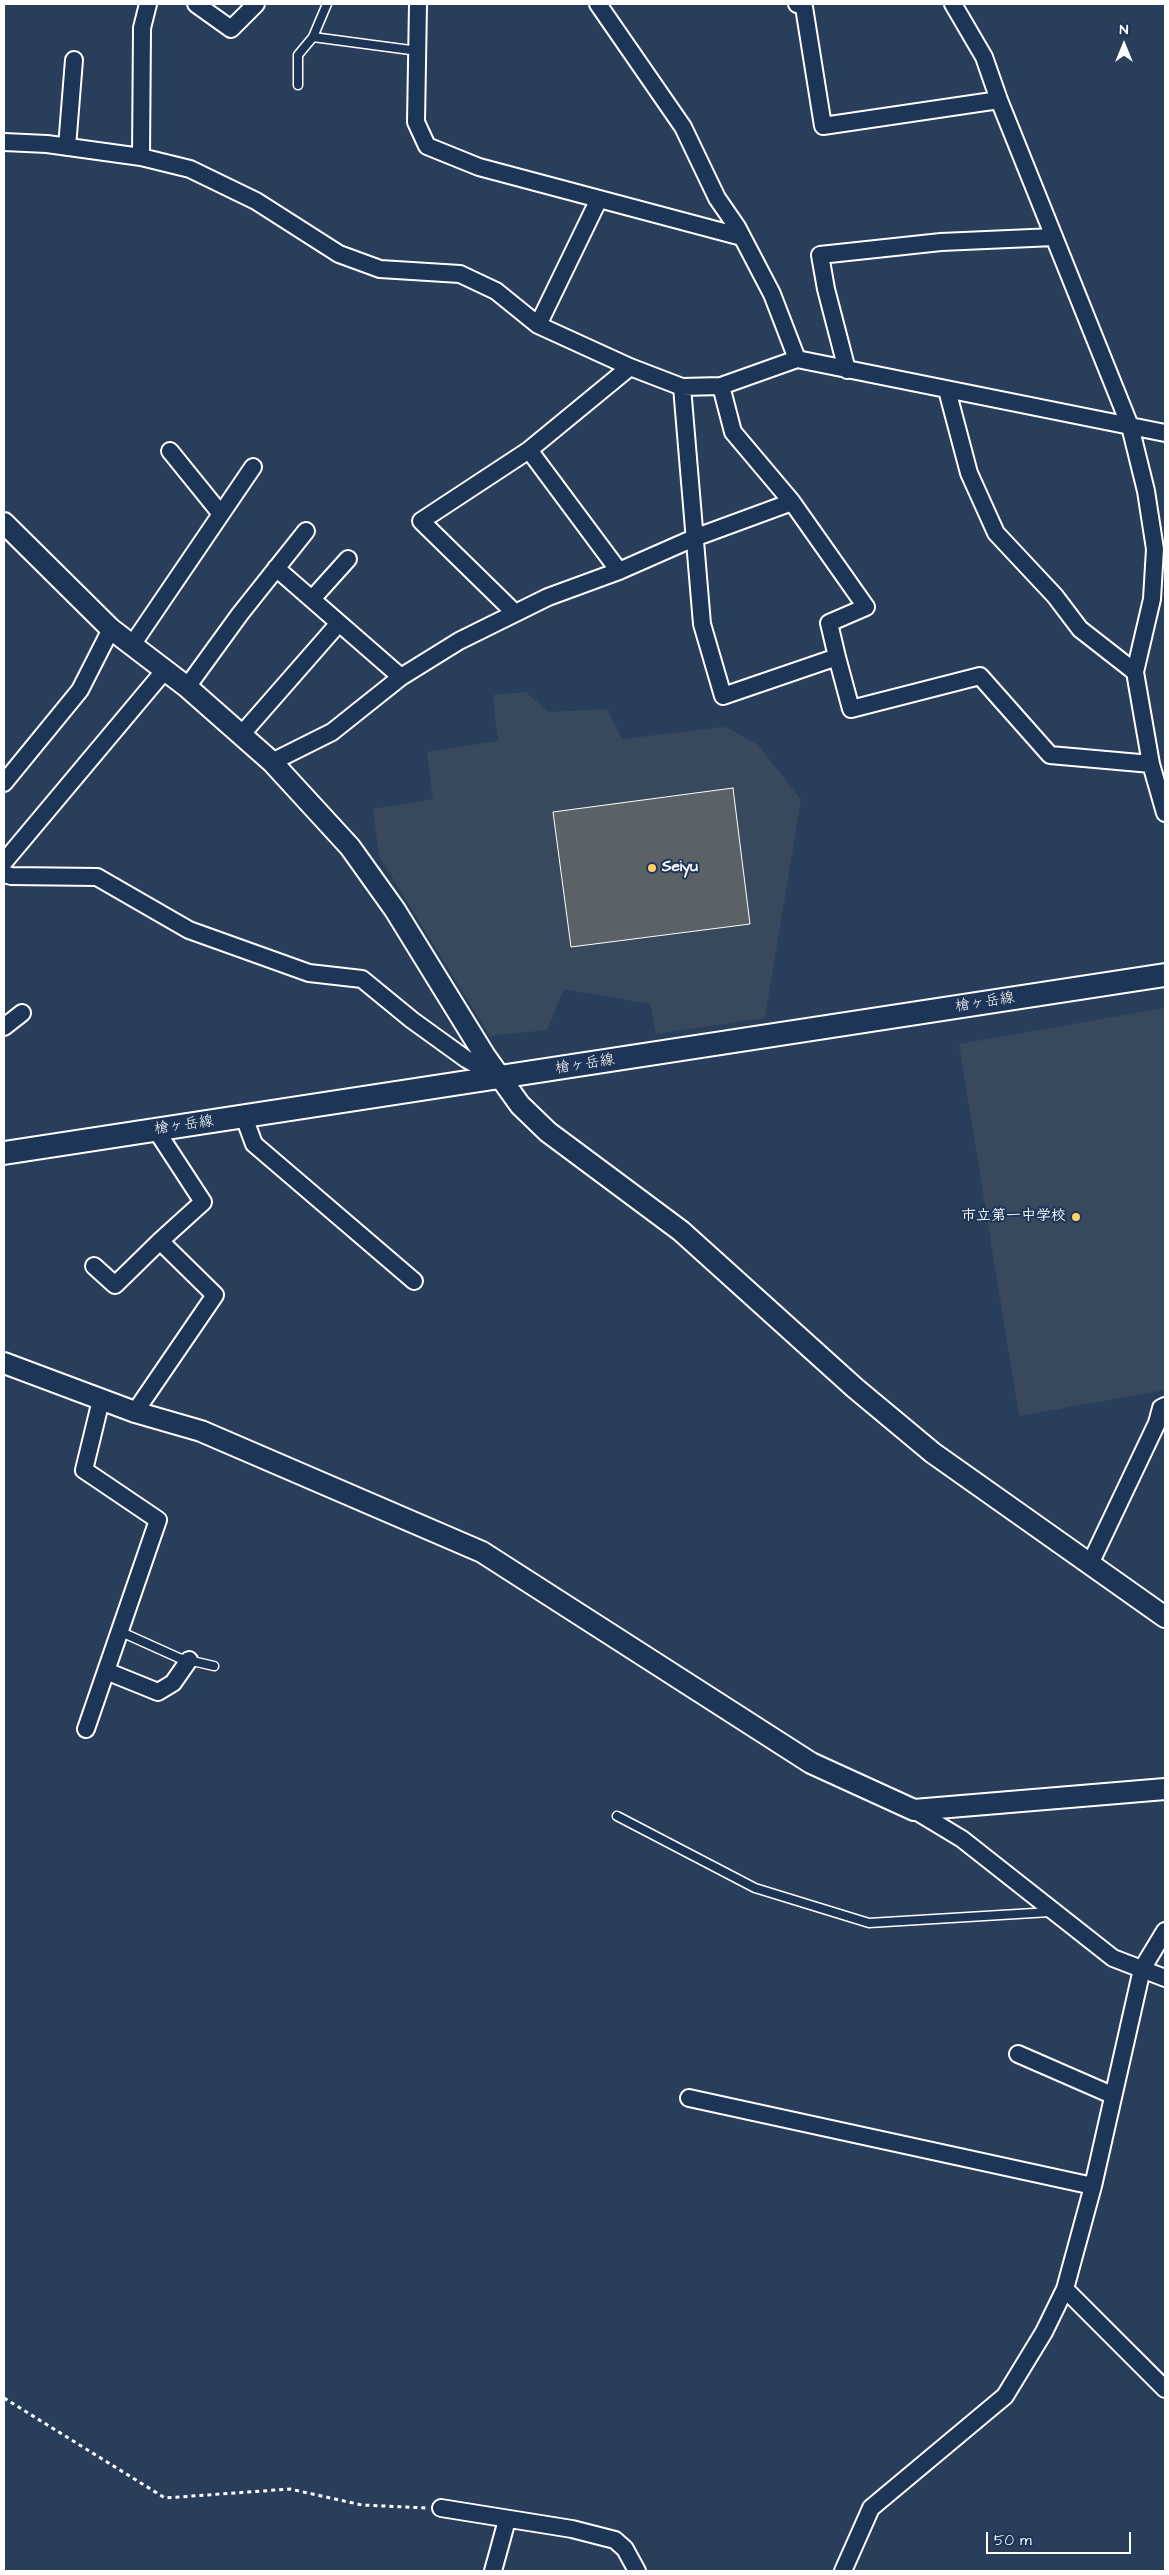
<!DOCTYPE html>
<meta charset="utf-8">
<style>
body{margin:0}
#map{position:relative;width:1169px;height:2575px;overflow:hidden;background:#293e5a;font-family:"Architects Daughter",sans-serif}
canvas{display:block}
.frame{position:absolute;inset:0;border:5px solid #fff;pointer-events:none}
.north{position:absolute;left:1099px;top:20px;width:50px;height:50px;-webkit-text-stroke:4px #1d3557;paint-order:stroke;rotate:0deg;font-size:14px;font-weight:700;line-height:20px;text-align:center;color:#fff}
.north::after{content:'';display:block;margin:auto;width:18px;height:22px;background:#fff;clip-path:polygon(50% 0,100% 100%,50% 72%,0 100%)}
.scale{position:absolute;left:986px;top:2532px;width:145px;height:22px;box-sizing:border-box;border:2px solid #fff;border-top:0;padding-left:6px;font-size:15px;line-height:18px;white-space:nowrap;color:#fff;-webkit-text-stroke:4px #1d3557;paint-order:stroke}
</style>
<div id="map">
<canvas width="1169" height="2575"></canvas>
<div class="frame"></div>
<div class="north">N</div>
<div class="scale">50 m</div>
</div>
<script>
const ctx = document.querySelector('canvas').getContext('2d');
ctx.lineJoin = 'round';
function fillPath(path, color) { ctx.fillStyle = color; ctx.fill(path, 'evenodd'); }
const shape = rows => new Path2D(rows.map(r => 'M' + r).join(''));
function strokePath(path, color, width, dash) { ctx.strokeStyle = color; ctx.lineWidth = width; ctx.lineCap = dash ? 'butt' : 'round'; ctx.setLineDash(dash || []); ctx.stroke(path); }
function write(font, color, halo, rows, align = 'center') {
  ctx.font = font + ' "Architects Daughter","Klee One",sans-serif'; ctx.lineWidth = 4; ctx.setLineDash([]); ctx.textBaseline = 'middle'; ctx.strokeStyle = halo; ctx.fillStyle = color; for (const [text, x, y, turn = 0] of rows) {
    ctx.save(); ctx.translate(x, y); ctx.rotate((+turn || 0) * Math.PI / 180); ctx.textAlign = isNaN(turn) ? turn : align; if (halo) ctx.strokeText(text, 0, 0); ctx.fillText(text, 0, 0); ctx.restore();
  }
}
fillPath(shape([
 [526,692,548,712,607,709,622,739,726,727,758,745,801,800,765,1018,656,1034,650,1004,564,989,547,1030,490,1036,379,856,373,809,433,799,427,752,498,741,493,695],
 [1165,1008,1165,1390,1019,1416,959,1044]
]), '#38495e');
const building = shape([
 [733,788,750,924,571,947,553,812,733,788]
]);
fillPath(building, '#5a6267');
strokePath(building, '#fff', 1);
const service = shape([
 [313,37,418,51],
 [298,85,298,55,313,37,327,4],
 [119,1631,179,1658,214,1666],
 [617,1816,755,1888,869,1923,1050,1912]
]);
const minor = shape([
 [196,4,231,29,256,4],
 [418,4,416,122,427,146,479,167,742,237],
 [598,4,683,127,717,198,737,227,772,294,797,359],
 [797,4,804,7,823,126,999,100],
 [953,4,984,57,999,100,1130,426,1146,491,1155,549,1152,599,1135,672,1151,764,1165,813],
 [4,142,47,144,141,157,190,169,256,201,339,254,380,269,460,274,496,291,538,325,630,367,682,387,721,386,797,359,1165,433],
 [67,147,74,60],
 [141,157,142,28,148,4],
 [538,325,599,199],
 [847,370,826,289,820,255,941,242,1054,237],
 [682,387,702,624,723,696,837,657,829,623,866,607,792,502,733,432,721,386],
 [947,390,969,473,996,533,1055,596,1080,629,1135,672],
 [529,450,619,571],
 [170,451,221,514],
 [276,568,401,677],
 [312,599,348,559],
 [515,613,421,521,529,450,630,367],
 [132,645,253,467],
 [837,657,851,709,980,676,1050,755,1151,764],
 [187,687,240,614,306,531],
 [241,735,339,623],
 [272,762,332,732,401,677,459,641,548,597,619,571,694,538,792,502],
 [4,783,80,690,111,629],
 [4,862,165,670],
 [4,874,11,876,97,877,189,930,309,973,362,979,412,1020,466,1059,499,1077],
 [4,1027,22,1013],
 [244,1117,254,1144,414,1281],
 [94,1266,115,1285,160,1241],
 [135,1412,215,1295,160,1241,203,1202,156,1130],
 [1090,1564,1157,1423,1161,1408,1165,1406],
 [106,1671,158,1692,173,1683,189,1660],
 [86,1729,158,1520,84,1470,101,1400],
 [914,1810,962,1839,1113,1958,1165,1978],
 [1018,2054,1112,2095],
 [689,2098,1093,2186],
 [1065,2289,1165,2389],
 [441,2508,572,2529,615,2540,625,2549,637,2571],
 [493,2571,507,2520],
 [843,2571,871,2508,1005,2396,1044,2332,1065,2289,1093,2186,1142,1969,1165,1931]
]);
const tertiary = shape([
 [4,523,111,629,187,687,272,762,350,847,395,910,485,1056,520,1105,548,1132,681,1231,855,1388,933,1453,1165,1617],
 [4,1363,135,1412,201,1431,482,1552,811,1763,914,1810,1165,1789]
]);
const secondary = shape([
 [4,1153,1165,975]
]);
strokePath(service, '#fff', 11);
strokePath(minor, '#fff', 20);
strokePath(tertiary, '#fff', 24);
strokePath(secondary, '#fff', 26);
strokePath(shape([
 [4,2398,165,2498,290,2489,362,2505,426,2508]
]), '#fff', 3, [4, 4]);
strokePath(service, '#1d3557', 8);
strokePath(minor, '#1d3557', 16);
strokePath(tertiary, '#1d3557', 20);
strokePath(secondary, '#1d3557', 22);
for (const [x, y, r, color] of [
 [652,868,5,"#ffd166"],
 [1076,1217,5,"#ffd166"]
]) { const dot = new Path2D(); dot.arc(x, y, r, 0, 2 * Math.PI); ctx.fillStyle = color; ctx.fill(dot); strokePath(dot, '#1d3557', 2); }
write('bold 15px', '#fff', '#1d3557', [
 ["Seiyu",662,868],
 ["市立第一中学校",1066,1217,"right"]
], 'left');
write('15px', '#fff', '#1d3557', [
 ["槍ヶ岳線",985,1003,-9],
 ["槍ヶ岳線",585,1065,-9],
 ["槍ヶ岳線",184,1126,-8]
]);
</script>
